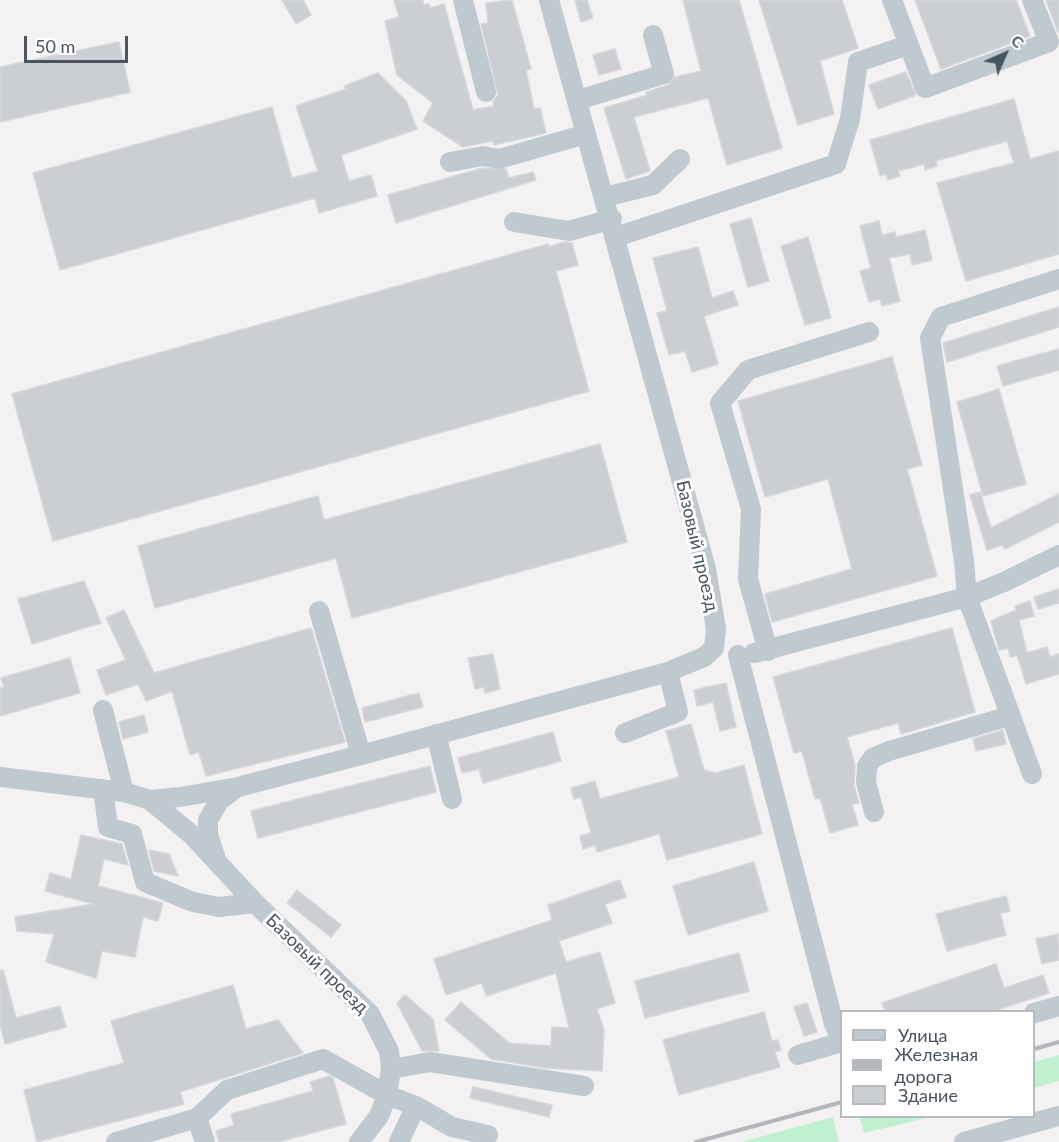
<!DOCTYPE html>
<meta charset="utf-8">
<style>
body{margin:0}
#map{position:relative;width:1059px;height:1142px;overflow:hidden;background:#f3f1f1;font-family:Lato,sans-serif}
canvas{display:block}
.legend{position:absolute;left:840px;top:1010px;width:195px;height:108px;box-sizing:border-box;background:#fff;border:2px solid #b6bbbf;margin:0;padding:8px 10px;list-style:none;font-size:18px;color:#48555f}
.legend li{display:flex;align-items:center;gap:12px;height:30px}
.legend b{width:30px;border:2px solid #b6bbbf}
.north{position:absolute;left:975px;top:24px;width:60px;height:60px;-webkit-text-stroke:4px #fff;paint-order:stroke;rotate:45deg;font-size:16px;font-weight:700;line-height:24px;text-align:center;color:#48555f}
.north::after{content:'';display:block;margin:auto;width:21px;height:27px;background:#48555f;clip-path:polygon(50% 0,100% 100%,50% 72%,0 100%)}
.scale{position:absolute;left:24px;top:36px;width:104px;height:27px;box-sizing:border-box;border:3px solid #48555f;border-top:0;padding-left:8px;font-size:18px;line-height:21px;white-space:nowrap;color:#48555f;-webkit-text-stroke:4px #fff;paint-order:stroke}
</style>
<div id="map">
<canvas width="1059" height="1142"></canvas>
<ul class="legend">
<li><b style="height:8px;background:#bec9d0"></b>Улица</li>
<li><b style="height:8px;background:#b3b6bb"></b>Железная дорога</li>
<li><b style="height:16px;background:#cbced3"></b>Здание</li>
</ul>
<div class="north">С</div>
<div class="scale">50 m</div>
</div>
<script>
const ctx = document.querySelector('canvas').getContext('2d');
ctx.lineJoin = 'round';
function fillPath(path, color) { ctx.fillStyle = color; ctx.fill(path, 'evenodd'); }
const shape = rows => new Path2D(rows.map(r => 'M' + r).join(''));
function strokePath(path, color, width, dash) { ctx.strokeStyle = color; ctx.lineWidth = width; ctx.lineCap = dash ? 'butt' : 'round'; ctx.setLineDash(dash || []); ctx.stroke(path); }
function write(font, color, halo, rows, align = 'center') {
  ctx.font = font + ' Lato,sans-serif'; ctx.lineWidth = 6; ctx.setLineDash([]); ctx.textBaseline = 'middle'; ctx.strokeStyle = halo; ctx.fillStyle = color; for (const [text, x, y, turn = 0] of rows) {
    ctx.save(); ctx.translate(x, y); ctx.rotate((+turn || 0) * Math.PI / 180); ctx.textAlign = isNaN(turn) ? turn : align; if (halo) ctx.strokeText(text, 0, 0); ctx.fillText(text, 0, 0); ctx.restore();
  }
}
fillPath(shape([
 [1059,1055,1059,1081,1034,1088,1034,1062],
 [859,1116,931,1116,931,1117,864,1133],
 [833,1117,839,1142,742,1142]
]), '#bff1d1');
const building = shape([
 [282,0,303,0,311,15,296,24,282,0],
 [394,0,423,0,423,5,429,4,430,8,444,4,473,110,494,106,493,102,498,95,481,24,488,23,486,3,512,0,531,69,526,70,534,109,540,108,546,133,494,145,493,141,463,147,423,121,433,103,397,75,385,21,399,17,394,0],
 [575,0,587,0,593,18,581,22,575,0],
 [683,0,739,0,782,148,727,165,708,98,634,117,650,171,626,179,604,108,647,95,646,92,668,85,675,77,701,71,683,0],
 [759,0,842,0,858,48,820,61,834,114,798,125,759,0],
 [915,0,1016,0,1030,36,941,69,915,0],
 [1046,0,1059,0,1059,32,1058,32,1046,0],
 [119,42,130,92,0,122,0,67,119,42],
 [615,49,621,69,599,75,593,55,615,49],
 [906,72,916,95,878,109,869,85,906,72],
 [378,73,406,101,417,129,341,155,349,181,371,175,377,196,319,213,315,198,60,270,33,173,272,107,292,178,318,171,296,106,346,89,344,86,378,73],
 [1014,99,1030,159,1059,151,1059,254,966,281,937,183,1014,163,1007,141,936,161,937,166,925,170,924,164,898,171,900,176,888,180,886,174,880,176,870,140,1014,99],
 [483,168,506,169,509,178,533,172,536,180,396,223,388,195,483,168],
 [751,218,769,281,748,287,730,224,751,218],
 [879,221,882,235,895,232,896,237,925,230,932,260,912,265,910,254,889,258,900,301,882,306,880,299,869,302,860,271,871,268,860,226,879,221],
 [808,237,831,318,805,325,781,246,808,237],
 [564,242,572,243,578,265,556,271,589,391,53,541,12,394,548,244,549,247,564,242],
 [698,247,712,298,733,291,738,305,704,316,718,364,692,372,685,351,669,355,657,313,667,311,653,258,698,247],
 [1059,307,1059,327,947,362,943,343,1059,307],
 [1059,349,1059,370,1003,386,997,366,1059,349],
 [892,357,922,465,907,469,937,576,772,622,765,594,852,569,828,479,765,497,738,401,892,357],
 [999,389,1026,484,983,496,957,402,999,389],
 [600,444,627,542,352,618,336,558,155,608,138,546,318,496,324,520,600,444],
 [980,492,991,528,1059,494,1059,522,1005,549,1002,545,987,550,970,495,980,492],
 [84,581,101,623,32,644,18,599,84,581],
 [1059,589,1059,603,1038,609,1034,597,1059,589],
 [1030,601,1034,616,1019,620,1027,653,1047,647,1050,657,1059,654,1059,674,1026,684,1017,655,1010,657,1008,648,999,650,991,621,1016,610,1015,606,1030,601],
 [124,610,154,673,311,628,345,742,206,776,199,752,190,755,172,691,146,701,138,684,106,695,97,670,126,660,106,618,124,610],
 [952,628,975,712,901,734,898,723,847,737,855,766,854,785,859,803,852,804,858,825,830,833,820,798,815,799,802,751,794,753,773,677,952,628],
 [493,654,500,689,485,693,484,687,475,689,468,658,493,654],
 [70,658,80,693,0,716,0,688,4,687,1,678,70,658],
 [726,683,736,727,720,731,713,702,697,706,694,690,726,683],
 [419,693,423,707,365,722,362,708,419,693],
 [144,715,148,732,123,739,119,722,144,715],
 [691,724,704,770,716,773,744,765,762,834,667,860,659,834,597,852,595,845,583,849,580,836,591,833,581,797,574,799,571,788,595,781,600,799,679,777,666,731,691,724],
 [1003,730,1006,744,976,751,973,739,1003,730],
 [553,732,561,761,483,783,479,769,462,773,458,758,553,732],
 [430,766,436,792,258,838,251,811,430,766],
 [81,835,122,844,128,865,104,859,98,886,163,903,158,921,143,917,135,957,102,951,96,978,46,962,54,934,17,931,15,917,94,904,45,891,50,873,71,879,81,835],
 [149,850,169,854,178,876,154,871,149,850],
 [754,862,768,911,688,935,673,886,754,862],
 [620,880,626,897,605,904,612,923,559,941,566,962,600,952,615,1003,597,1009,604,1030,602,1071,545,1068,491,1059,445,1020,461,1002,509,1043,551,1046,552,1027,569,1028,556,973,486,996,482,983,446,995,434,959,552,920,548,905,620,880],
 [297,890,341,925,331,937,287,903,297,890],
 [1006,896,1010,911,1000,913,1006,935,947,951,936,914,1006,896],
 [1058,934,1059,960,1042,964,1036,939,1058,934],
 [739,953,749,991,645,1018,635,981,739,953],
 [996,964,1004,988,1043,975,1049,993,994,1011,885,1011,882,1003,996,964],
 [3,970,16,1018,60,1006,66,1027,5,1044,0,1024,0,971,3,970],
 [233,985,246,1029,278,1020,303,1053,180,1092,184,1104,37,1142,24,1090,124,1063,111,1021,233,985],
 [405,995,433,1019,439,1051,422,1051,397,1003,405,995],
 [807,1003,817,1032,804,1036,794,1007,807,1003],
 [764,1012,772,1041,778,1040,781,1050,775,1052,780,1067,679,1095,663,1040,764,1012],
 [329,1076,333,1078,346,1124,278,1142,219,1142,216,1131,234,1125,231,1114,313,1091,310,1082,329,1076],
 [473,1087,552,1105,549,1117,470,1098,473,1087]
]);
fillPath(building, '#cbced3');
strokePath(building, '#d5d7dc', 1.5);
strokePath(shape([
 [463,0,486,92],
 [892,0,925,88,1049,42,1032,0],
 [578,100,664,74,653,35],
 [450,162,483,156,499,159,586,134],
 [605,197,653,185,680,159],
 [514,222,569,231,612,219],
 [616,237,836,164,850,119,858,62,908,45],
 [319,611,361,755],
 [768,651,748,579,751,509,720,403,748,370,869,332],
 [754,653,967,597,1004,582,1059,555],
 [738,655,834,1024,842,1041],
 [103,710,124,792],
 [625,733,678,712,668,672],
 [436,734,452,799],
 [1032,774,967,597,964,561,930,338,941,317,1059,279],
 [0,777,124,792,150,800,180,797,238,787,361,755,668,672,704,657,714,648,716,629,706,569,549,0],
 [103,789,108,827,132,834,145,882,193,902,219,907,255,903],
 [150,800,192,835,255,903,370,1014,389,1051,391,1069,387,1095,379,1116,359,1142],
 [874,812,866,782,867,766,873,758,889,751,1010,716],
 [215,856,208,835,208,820,219,801,236,788],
 [1034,1013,1059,1006],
 [798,1055,842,1042],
 [391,1069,430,1062,584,1086],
 [416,1106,452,1127,488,1135],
 [197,1118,205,1142],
 [116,1142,197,1118,227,1090,323,1059,387,1095,416,1106,399,1142],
 [964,1142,1059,1116]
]), '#bec9d0', 20);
strokePath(shape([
 [1034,1049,1059,1042],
 [696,1142,842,1102]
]), '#b3b6bb', 4);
write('18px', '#48555f', '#fff', [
 ["Базовый проезд",697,546,77],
 ["Базовый проезд",317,964,44]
]);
</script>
